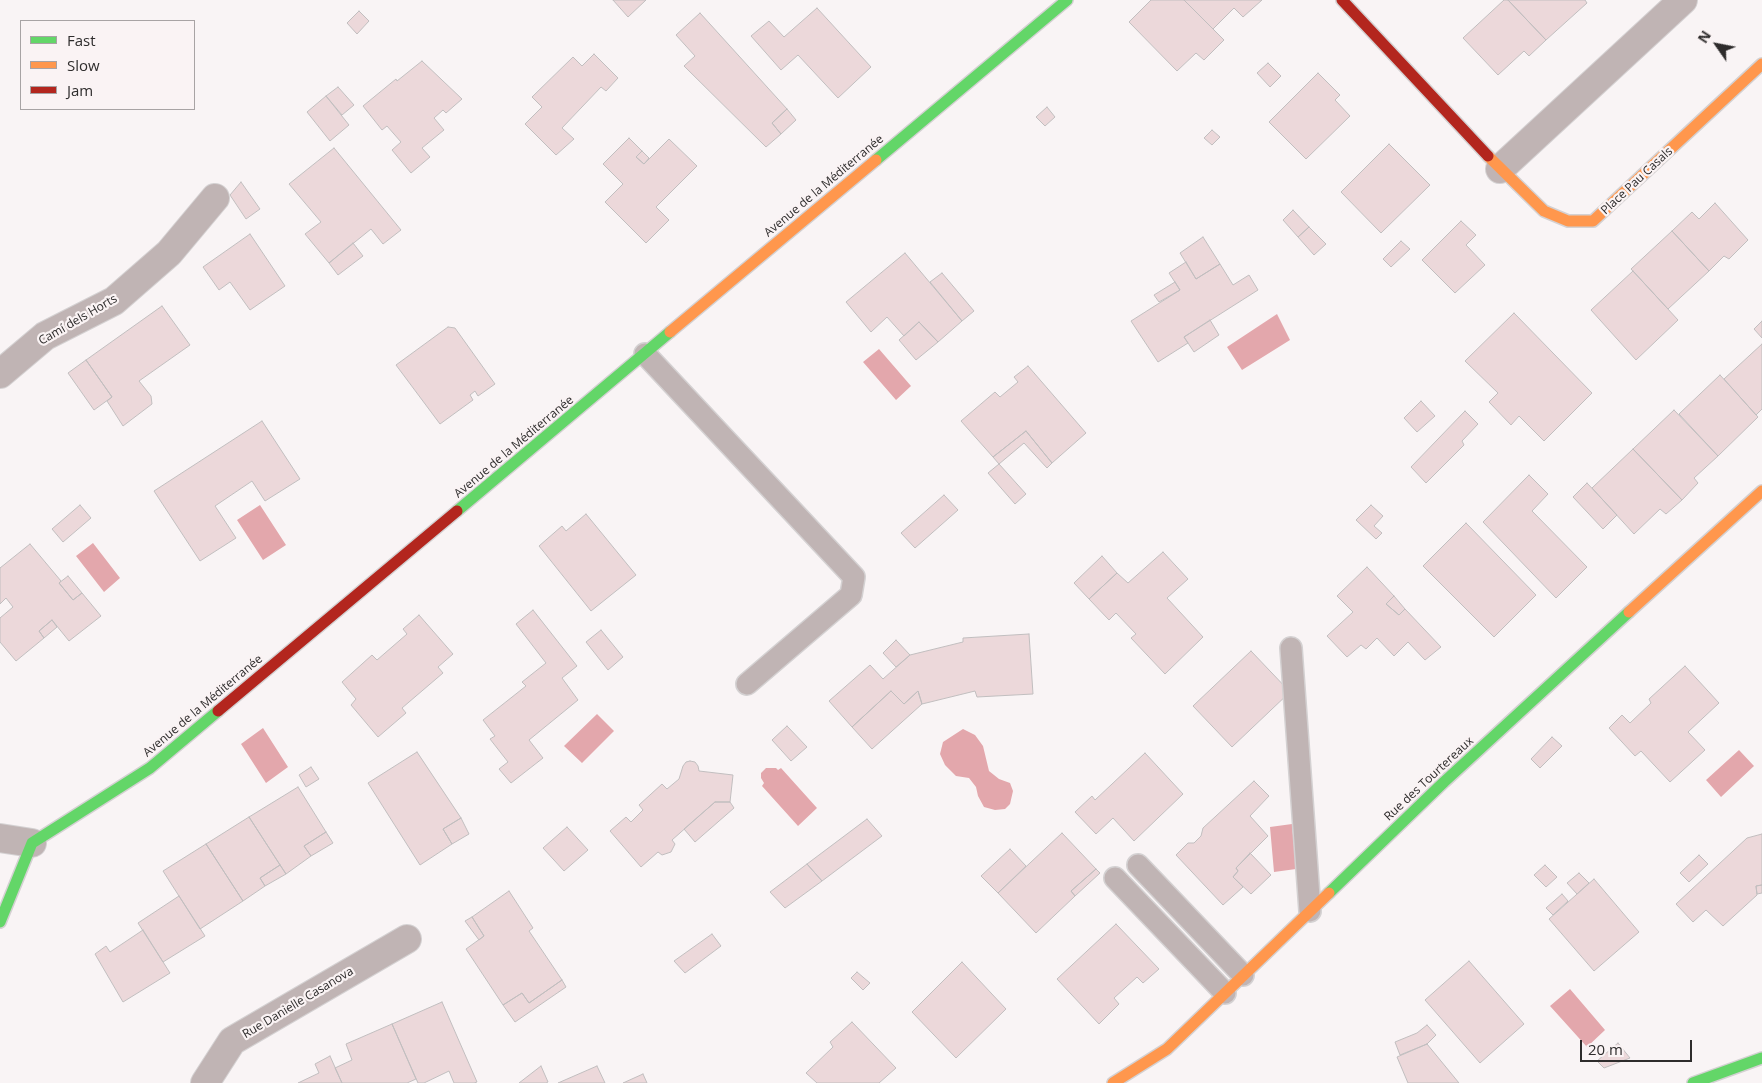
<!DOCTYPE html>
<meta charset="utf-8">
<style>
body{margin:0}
#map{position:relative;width:1762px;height:1083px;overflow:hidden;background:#f9f4f5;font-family:"Open Sans",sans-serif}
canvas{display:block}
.legend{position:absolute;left:20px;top:20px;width:175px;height:90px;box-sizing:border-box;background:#faf3f4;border:1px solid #a8a3a4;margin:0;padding:6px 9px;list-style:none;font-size:15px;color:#2e2c2c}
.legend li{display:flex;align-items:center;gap:10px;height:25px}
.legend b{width:25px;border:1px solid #a8a3a4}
.north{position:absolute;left:1692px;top:20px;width:50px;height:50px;-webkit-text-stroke:4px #faf3f4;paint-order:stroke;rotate:303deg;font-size:14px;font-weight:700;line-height:20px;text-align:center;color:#2e2c2c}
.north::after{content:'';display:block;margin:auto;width:18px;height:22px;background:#2e2c2c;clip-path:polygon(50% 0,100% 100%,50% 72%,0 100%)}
.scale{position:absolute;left:1580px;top:1040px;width:112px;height:22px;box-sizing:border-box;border:2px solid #2e2c2c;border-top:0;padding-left:6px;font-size:15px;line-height:18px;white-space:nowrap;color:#2e2c2c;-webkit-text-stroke:4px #faf3f4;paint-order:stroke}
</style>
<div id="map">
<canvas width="1762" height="1083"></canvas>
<ul class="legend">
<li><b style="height:6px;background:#63d668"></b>Fast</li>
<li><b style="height:6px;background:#ff974d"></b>Slow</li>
<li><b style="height:6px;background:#b3261e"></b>Jam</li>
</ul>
<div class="north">N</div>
<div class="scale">20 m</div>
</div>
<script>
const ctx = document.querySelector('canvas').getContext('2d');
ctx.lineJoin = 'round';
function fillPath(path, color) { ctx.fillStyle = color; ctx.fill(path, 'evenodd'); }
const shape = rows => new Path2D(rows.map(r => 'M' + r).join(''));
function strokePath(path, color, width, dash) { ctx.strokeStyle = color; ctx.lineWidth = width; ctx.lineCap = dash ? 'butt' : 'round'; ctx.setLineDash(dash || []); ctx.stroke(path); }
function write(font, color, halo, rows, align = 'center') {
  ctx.font = font + ' "Open Sans",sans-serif'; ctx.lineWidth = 4.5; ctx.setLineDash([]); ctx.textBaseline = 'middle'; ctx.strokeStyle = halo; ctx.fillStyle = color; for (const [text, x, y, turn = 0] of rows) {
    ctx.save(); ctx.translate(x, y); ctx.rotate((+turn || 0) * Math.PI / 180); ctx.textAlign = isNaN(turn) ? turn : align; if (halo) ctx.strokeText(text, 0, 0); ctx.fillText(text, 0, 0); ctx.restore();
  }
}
fillPath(shape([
 [1277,314,1290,340,1242,370,1227,347],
 [879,349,911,386,896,400,863,362],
 [260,505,286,545,263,560,237,520],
 [93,543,120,578,104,592,76,556],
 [597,714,614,731,582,763,564,746],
 [263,728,288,767,266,783,241,744],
 [963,729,975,735,983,746,989,771,999,779,1010,783,1013,791,1010,804,1005,809,995,810,984,807,978,796,976,787,969,778,956,776,945,765,940,754,943,742],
 [1739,750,1754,766,1721,797,1706,780],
 [766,768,776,768,778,770,781,768,817,808,798,826,762,786,764,783,761,778,761,773],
 [1292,824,1296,869,1274,872,1270,827],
 [1570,989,1605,1030,1587,1047,1550,1006]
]), '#e3a7ac');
const building = shape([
 [613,0,646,0,628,17,613,0],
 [1151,0,1184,0,1224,40,1204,60,1196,53,1177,71,1129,22,1151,0],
 [1184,0,1262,0,1243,17,1234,8,1213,29,1184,0],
 [1504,0,1508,0,1546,40,1529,56,1524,51,1498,75,1463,38,1504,0],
 [1508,0,1585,0,1587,3,1546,40,1508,0],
 [817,8,871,67,838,98,798,55,781,70,751,36,769,21,784,37,817,8],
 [359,11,369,21,357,34,347,23,359,11],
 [700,13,787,109,772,123,781,134,766,147,684,66,695,56,676,35,700,13],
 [594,54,618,78,606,91,601,87,562,128,574,139,556,155,525,124,542,107,532,97,573,57,582,66,594,54],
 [422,61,462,99,446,113,443,110,434,118,444,130,422,148,430,157,411,173,392,150,401,142,387,126,382,130,363,106,396,79,397,81,422,61],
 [1268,63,1281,76,1270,87,1257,73,1268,63],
 [1318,73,1340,95,1335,100,1350,116,1306,159,1269,122,1318,73],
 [338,87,354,105,342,115,326,96,338,87],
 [326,96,349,125,330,141,307,112,326,96],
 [1047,107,1055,117,1045,126,1036,117,1047,107],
 [787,109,796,120,781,134,772,123,787,109],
 [1212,130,1220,137,1212,145,1204,138,1212,130],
 [629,138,642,151,636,157,644,164,669,139,697,166,656,207,669,220,646,243,605,202,623,184,603,164,629,138],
 [1389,144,1430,185,1381,233,1341,192,1389,144],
 [334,148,401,230,383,244,371,229,329,263,305,234,321,222,289,184,334,148],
 [642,151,649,158,644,164,636,157,642,151],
 [241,182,260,209,246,219,230,195,241,182],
 [1715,203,1748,240,1729,259,1724,256,1709,271,1672,231,1692,212,1699,219,1715,203],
 [1293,210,1309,227,1298,237,1283,220,1293,210],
 [1461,221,1476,235,1466,245,1485,265,1455,293,1422,260,1461,221],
 [1309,227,1326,244,1314,255,1298,237,1309,227],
 [1672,231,1709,271,1668,309,1631,269,1672,231],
 [250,234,285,286,250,310,230,282,219,290,203,267,250,234],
 [1203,237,1220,264,1196,279,1180,253,1203,237],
 [1401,241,1410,249,1391,267,1383,259,1401,241],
 [353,243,363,256,338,275,329,263,353,243],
 [905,253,962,321,938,342,919,322,904,336,887,317,871,332,846,302,905,253],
 [1186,262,1196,279,1220,264,1233,285,1249,275,1258,290,1184,337,1188,343,1158,362,1131,321,1180,290,1169,273,1186,262],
 [1633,271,1678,320,1636,360,1591,310,1633,271],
 [942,273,974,311,962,321,930,282,942,273],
 [1175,282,1180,290,1159,302,1154,295,1175,282],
 [162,306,190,345,139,381,151,396,152,404,123,426,107,401,112,397,86,360,162,306],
 [1514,313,1592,393,1544,441,1519,416,1511,425,1489,402,1498,393,1465,361,1514,313],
 [1210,320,1219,335,1194,352,1184,337,1210,320],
 [1762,321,1762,338,1754,329,1762,321],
 [919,322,938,342,916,360,899,340,919,322],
 [448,327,455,328,495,384,478,396,475,391,470,395,473,400,440,424,396,365,448,327],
 [1762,344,1762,409,1756,415,1724,379,1762,344],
 [86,360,112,397,94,410,68,373,86,360],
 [1028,366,1086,433,1052,463,1026,431,993,457,961,421,995,392,1000,397,1018,382,1014,377,1028,366],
 [1720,375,1758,417,1718,456,1679,414,1720,375],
 [1421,401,1435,416,1417,432,1404,418,1421,401],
 [1674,410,1718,456,1694,478,1698,483,1682,500,1633,449,1674,410],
 [1465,411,1478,424,1462,441,1464,445,1426,483,1411,467,1465,411],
 [262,421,300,479,265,501,252,481,215,506,236,538,200,561,154,491,262,421],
 [1026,431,1052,463,1047,468,1024,443,999,464,993,457,1026,431],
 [1633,449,1682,500,1666,514,1660,509,1634,534,1592,488,1633,449],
 [999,464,1026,494,1015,504,988,473,999,464],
 [1529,475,1548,494,1532,511,1587,567,1556,598,1483,522,1529,475],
 [1587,483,1617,515,1603,529,1573,497,1587,483],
 [944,495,958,510,915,548,901,533,944,495],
 [80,505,91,518,63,542,52,529,80,505],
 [1371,505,1383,516,1374,526,1382,533,1376,539,1356,520,1371,505],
 [586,514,636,575,591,611,539,546,562,526,566,531,586,514],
 [1466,523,1536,595,1494,637,1423,566,1466,523],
 [30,544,61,581,59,583,73,600,82,593,101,616,69,641,52,620,39,631,44,638,16,661,0,642,0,618,13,607,6,598,0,604,0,568,30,544],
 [1163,552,1188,579,1167,598,1203,637,1165,674,1131,638,1136,634,1116,613,1109,620,1089,599,1117,573,1128,583,1163,552],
 [1102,556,1117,573,1089,599,1074,583,1102,556],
 [1367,567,1394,596,1386,604,1399,615,1405,609,1441,647,1425,660,1408,642,1394,656,1377,638,1366,649,1361,645,1347,657,1327,636,1353,612,1337,596,1367,567],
 [68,576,82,593,73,600,59,583,68,576],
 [1394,596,1405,609,1399,615,1386,604,1394,596],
 [533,610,577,666,562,678,578,700,529,740,543,758,511,783,499,769,508,762,490,739,495,736,483,720,526,686,522,682,546,663,516,624,533,610],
 [419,615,453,654,438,667,443,673,402,708,406,713,378,737,351,705,356,699,342,682,372,655,377,660,407,634,403,629,419,615],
 [52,620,57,627,44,638,39,631,52,620],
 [601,630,623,657,608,670,586,642,601,630],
 [1029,634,1033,694,977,697,975,691,922,704,918,691,904,704,891,691,852,727,829,701,870,665,883,679,910,655,963,642,963,638,1029,634],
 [896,640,910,655,896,667,883,653,896,640],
 [1251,651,1290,692,1232,747,1193,706,1251,651],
 [1685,666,1719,703,1688,732,1705,750,1670,782,1641,751,1635,756,1609,728,1622,715,1630,723,1651,703,1649,699,1685,666],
 [891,691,904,704,918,691,922,704,872,749,852,727,891,691],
 [787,726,807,747,791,761,772,740,787,726],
 [1552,737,1562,746,1540,768,1531,759,1552,737],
 [417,752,461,818,443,829,452,844,420,865,368,783,417,752],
 [1145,753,1183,794,1134,841,1113,818,1096,834,1075,812,1092,796,1095,800,1145,753],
 [690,761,695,762,698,766,699,771,733,775,730,802,715,802,672,840,675,844,671,852,662,855,658,852,641,867,610,831,626,817,631,822,643,810,639,805,662,784,667,789,679,779,683,766,686,762,690,761],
 [311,767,319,779,306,787,299,775,311,767],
 [1254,781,1269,796,1250,816,1268,836,1236,868,1238,871,1233,877,1243,887,1223,905,1176,855,1188,843,1194,843,1201,836,1203,828,1254,781],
 [298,787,326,832,304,846,311,856,286,874,249,817,298,787],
 [715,802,730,802,734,808,695,842,684,829,715,802],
 [249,817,280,865,260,878,265,886,243,901,206,844,249,817],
 [461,818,469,834,452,844,443,829,461,818],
 [867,819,882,836,822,881,807,864,867,819],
 [567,827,588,850,564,871,543,848,567,827],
 [326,832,333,843,311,856,304,846,326,832],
 [1062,833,1096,869,1071,891,1075,896,1036,933,998,893,1062,833],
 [1762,834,1762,885,1756,886,1757,895,1723,926,1706,910,1693,922,1676,904,1747,838,1762,834],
 [206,844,243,901,200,929,163,871,206,844],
 [1010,849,1026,866,998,893,981,876,1010,849],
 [1250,853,1271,875,1251,894,1233,877,1238,871,1236,868,1250,853],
 [1699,855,1708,864,1689,882,1680,873,1699,855],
 [807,864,822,881,785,908,770,892,807,864],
 [280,865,286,874,265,886,260,878,280,865],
 [1545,865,1557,877,1546,887,1534,875,1545,865],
 [1096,869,1100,873,1075,896,1071,891,1096,869],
 [1579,873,1589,883,1577,894,1567,883,1579,873],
 [1594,879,1639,932,1594,971,1549,919,1594,879],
 [1762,885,1762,893,1757,894,1756,886,1762,885],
 [509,891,533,928,529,931,562,980,529,1003,522,993,503,1005,466,949,484,936,472,917,509,891],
 [1562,894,1568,901,1553,915,1546,908,1562,894],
 [179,896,205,936,163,962,138,923,179,896],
 [472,917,484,936,479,940,465,921,472,917],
 [1116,924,1159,969,1143,983,1137,977,1114,998,1119,1004,1099,1024,1057,979,1116,924],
 [143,930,170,973,123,1002,95,954,106,946,110,952,143,930],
 [712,934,721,946,685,973,674,961,712,934],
 [1469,961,1524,1024,1480,1063,1425,1000,1469,961],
 [962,962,1006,1009,956,1058,912,1012,962,962],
 [857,972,870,983,863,990,851,978,857,972],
 [562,980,566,987,515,1022,503,1005,522,993,529,1003,562,980],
 [442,1002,477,1082,474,1083,454,1083,449,1071,424,1083,418,1083,392,1024,442,1002],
 [852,1022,896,1068,879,1083,817,1083,806,1073,833,1047,830,1042,852,1022],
 [392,1024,416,1079,407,1083,342,1083,335,1068,352,1060,346,1044,392,1024],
 [1427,1025,1436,1035,1427,1044,1400,1055,1395,1042,1417,1033,1427,1025],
 [1618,1043,1630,1058,1604,1068,1597,1061,1618,1043],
 [1427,1044,1459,1083,1408,1083,1397,1057,1427,1044],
 [330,1056,342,1083,298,1083,319,1073,315,1064,330,1056],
 [541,1066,548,1082,546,1083,519,1083,541,1066],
 [597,1066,605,1083,558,1083,597,1066],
 [643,1074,647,1083,623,1083,643,1074]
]);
fillPath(building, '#ecd8da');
strokePath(building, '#c1bebf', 1);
const lane = shape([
 [645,354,854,577,851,595,747,684],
 [1291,648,1310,911],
 [1138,865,1243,975],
 [1115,878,1225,993]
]);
const street = shape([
 [1500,169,1683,0],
 [0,374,45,336,114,301,169,253,215,198],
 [0,838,32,843],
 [205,1083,232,1041,407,939]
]);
const fast = shape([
 [876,160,1067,0],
 [457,511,670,332],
 [1329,893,1444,782,1629,612],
 [0,922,32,843,150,768,218,711],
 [1693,1083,1762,1058]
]);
const slow = shape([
 [1488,156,1544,211,1568,221,1593,221,1762,64],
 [670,332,876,160],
 [1629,612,1762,491],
 [1113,1083,1167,1049,1329,893]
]);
const jam = shape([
 [1342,0,1488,156],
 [218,711,457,511]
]);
strokePath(lane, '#d4d1d2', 24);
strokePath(street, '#d4d1d2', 30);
strokePath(fast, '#d4d1d2', 14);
strokePath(slow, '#d4d1d2', 14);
strokePath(jam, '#d4d1d2', 14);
strokePath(lane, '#c0b4b4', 21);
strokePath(street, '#c0b4b4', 28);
strokePath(fast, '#63d668', 11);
strokePath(slow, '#ff974d', 11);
strokePath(jam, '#b3261e', 11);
write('12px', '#2e2c2c', '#faf3f4', [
 ["Place Pau Casals",1637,181,-43],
 ["Avenue de la Méditerranée",824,186,-40],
 ["Camí dels Horts",78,320,-30],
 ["Avenue de la Méditerranée",514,447,-40],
 ["Avenue de la Méditerranée",203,706,-40],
 ["Rue des Tourtereaux",1429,779,-43],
 ["Rue Danielle Casanova",298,1003,-31]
]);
</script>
